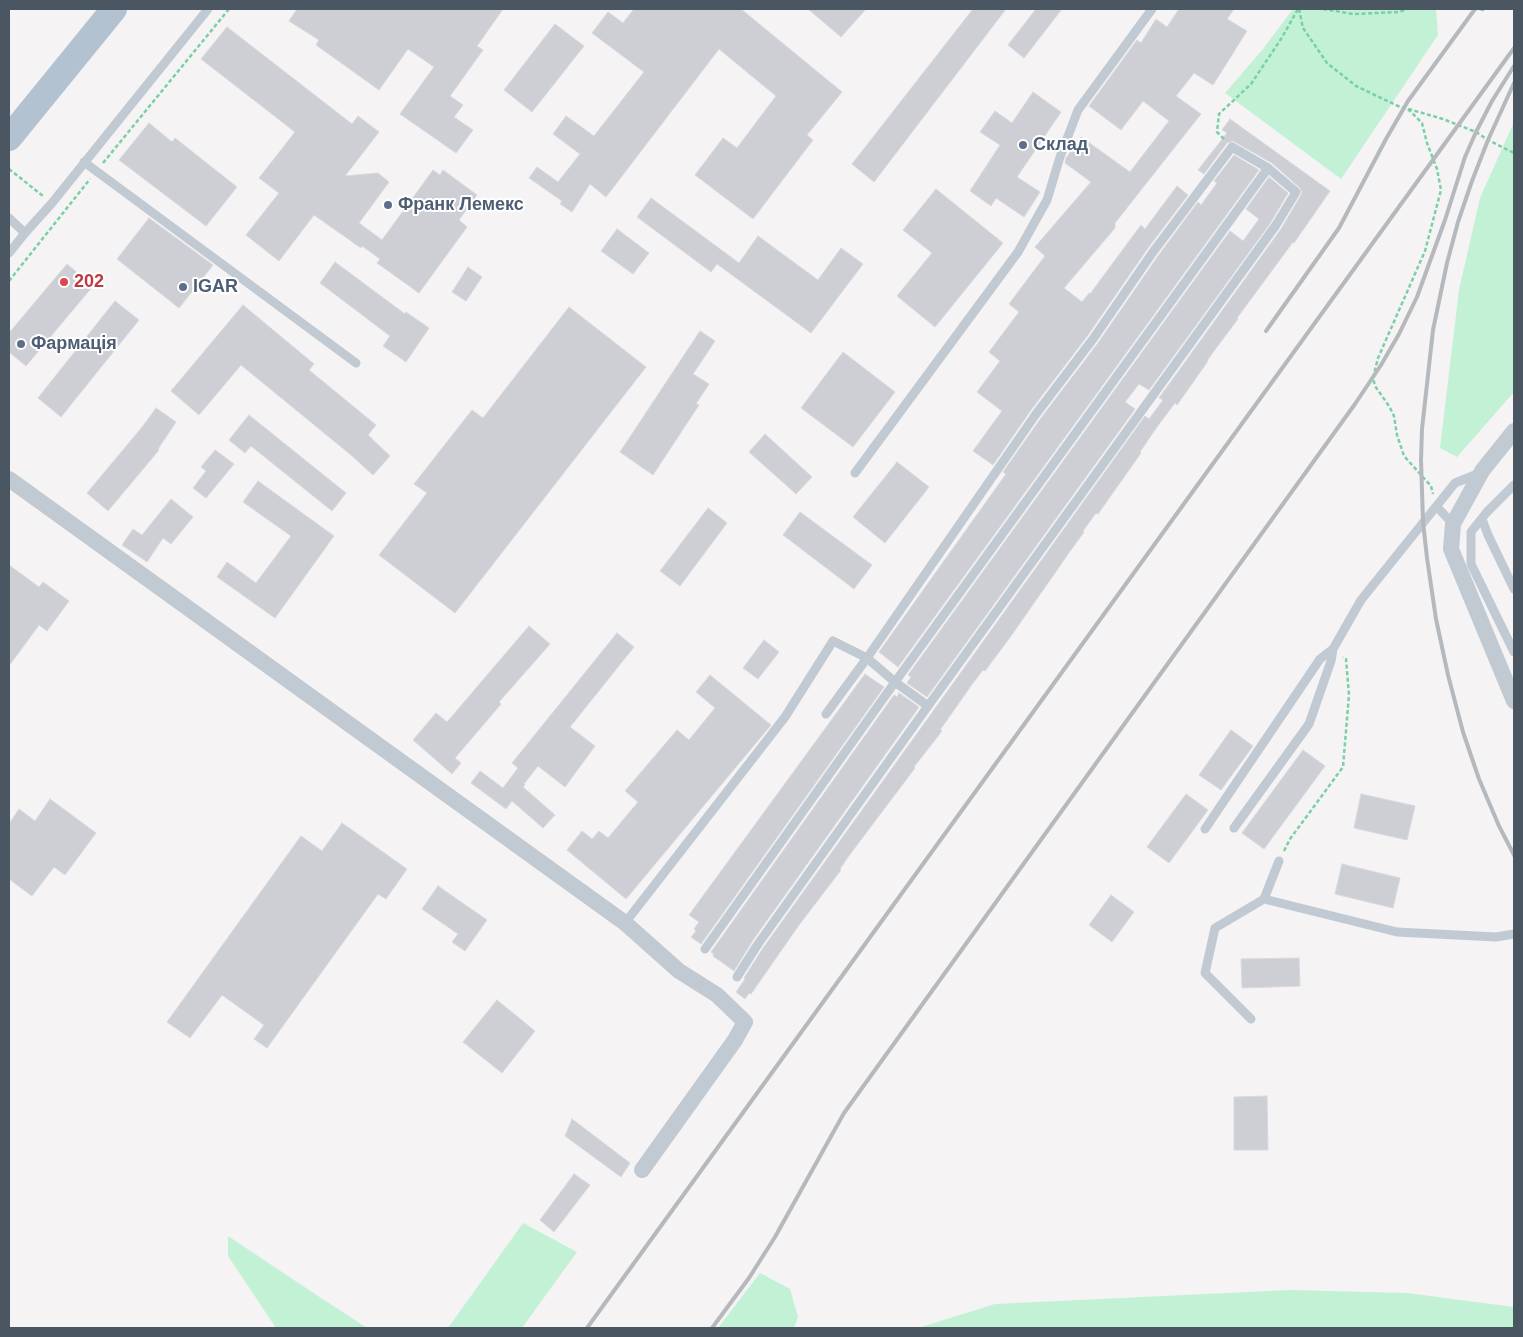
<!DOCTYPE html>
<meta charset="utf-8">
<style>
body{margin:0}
#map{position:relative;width:1523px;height:1337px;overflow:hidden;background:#f5f3f3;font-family:Arial,sans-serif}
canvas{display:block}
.frame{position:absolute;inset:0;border:10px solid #4a5661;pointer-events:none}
</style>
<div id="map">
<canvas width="1523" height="1337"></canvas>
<div class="frame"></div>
</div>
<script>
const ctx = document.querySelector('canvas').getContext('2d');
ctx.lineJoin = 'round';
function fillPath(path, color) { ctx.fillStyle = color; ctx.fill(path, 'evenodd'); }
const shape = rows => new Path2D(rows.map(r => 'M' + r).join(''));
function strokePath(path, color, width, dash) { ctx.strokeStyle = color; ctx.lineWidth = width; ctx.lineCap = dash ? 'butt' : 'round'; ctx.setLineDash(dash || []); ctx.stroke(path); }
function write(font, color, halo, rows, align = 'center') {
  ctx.font = font + ' Arial,sans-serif'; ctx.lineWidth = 4; ctx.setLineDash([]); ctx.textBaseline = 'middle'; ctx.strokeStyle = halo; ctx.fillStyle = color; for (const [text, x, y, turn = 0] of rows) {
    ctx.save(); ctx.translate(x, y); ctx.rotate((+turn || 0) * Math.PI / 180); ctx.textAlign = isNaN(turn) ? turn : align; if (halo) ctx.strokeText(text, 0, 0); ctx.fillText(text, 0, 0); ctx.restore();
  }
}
fillPath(shape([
 [1293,9,1436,9,1438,35,1341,179,1225,93,1263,49],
 [1514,122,1514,392,1457,457,1440,448,1459,290,1480,198],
 [523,1223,577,1252,522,1328,448,1328],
 [228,1236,312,1292,367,1328,276,1328,228,1256],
 [760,1273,790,1289,798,1317,794,1328,718,1328],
 [1290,1290,1407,1293,1514,1307,1514,1328,918,1328,995,1304]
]), '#c3f1d5');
const building = shape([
 [297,9,503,9,477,46,483,50,450,96,463,105,454,117,473,130,456,153,400,114,434,67,408,49,379,90,316,45,319,40,289,21,297,9],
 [634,9,741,9,842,92,807,135,813,140,753,219,695,175,723,138,737,148,776,96,719,49,606,197,590,184,572,212,560,204,562,201,529,178,537,167,558,182,580,154,553,134,566,116,594,136,644,72,592,33,608,12,623,23,634,9],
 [808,9,866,9,841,37,808,9],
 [973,9,1006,9,874,182,852,164,973,9],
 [1036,9,1062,9,1024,58,1008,45,1036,9],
 [1179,9,1234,9,1227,19,1247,31,1213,85,1194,73,1176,96,1201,114,1115,223,1115,228,1064,288,1082,302,1089,293,1090,294,1141,225,1145,229,1177,186,1188,195,1148,248,1088,335,1031,410,993,465,973,451,1002,411,977,392,1000,361,989,352,1019,312,1009,304,1045,256,1035,247,1091,182,1065,163,1066,158,1081,137,1130,172,1169,121,1143,101,1121,130,1089,106,1137,40,1141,43,1156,19,1167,27,1179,9],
 [555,24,584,46,532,112,504,90,555,24],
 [227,27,352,124,358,116,379,132,345,176,378,173,389,182,359,223,382,240,433,170,440,175,443,170,477,195,459,220,467,227,419,293,377,263,380,259,362,246,361,248,314,215,279,261,246,235,279,193,259,178,295,132,201,59,227,27],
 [1033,92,1061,112,1017,177,1040,192,1024,217,996,198,991,206,970,191,1000,145,980,132,995,111,1012,123,1033,92],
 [1230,119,1330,191,1294,243,1293,242,1237,318,1238,319,1214,351,1207,361,1208,361,1177,405,1175,403,1157,427,1140,452,1141,453,1098,514,1096,513,1083,531,1084,532,1071,550,1011,636,985,671,983,670,973,683,940,730,942,731,914,767,915,768,848,857,840,869,841,870,799,925,751,994,749,993,745,999,736,992,745,979,744,978,763,948,1145,416,1149,419,1163,400,1159,398,1281,229,1301,195,1302,192,1300,188,1272,163,1233,141,1227,143,1204,174,1198,170,1227,133,1222,130,1230,119],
 [149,123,172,142,175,138,237,187,206,226,119,160,149,123],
 [1234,155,1259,170,898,667,879,652,991,495,1006,474,1003,472,1041,418,1098,343,1158,256,1198,202,1201,205,1217,183,1214,181,1234,155],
 [1269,177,1288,193,1271,222,1149,390,1139,384,1125,402,1135,409,927,697,907,683,911,677,908,675,1230,231,1243,241,1259,219,1246,209,1269,177],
 [936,189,1003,243,935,327,897,296,932,253,903,230,936,189],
 [651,198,739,263,758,236,818,280,841,248,863,264,811,333,717,264,711,272,637,217,651,198],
 [149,218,213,265,179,308,117,259,149,218],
 [617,229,649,253,633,274,601,251,617,229],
 [335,262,405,314,406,312,429,328,406,362,383,346,390,336,320,283,335,262],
 [67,264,93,286,26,366,9,352,9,333,67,264],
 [468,267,482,277,466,301,452,292,468,267],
 [115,301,139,320,61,417,38,398,115,301],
 [243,305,314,364,309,370,376,425,368,435,390,456,373,475,351,455,241,365,199,415,171,391,243,305],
 [569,307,646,367,455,613,379,555,427,493,414,484,472,410,483,418,569,307],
 [700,331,715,341,693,374,709,384,696,404,699,405,653,475,620,452,700,331],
 [843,352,895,392,853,447,801,408,843,352],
 [156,408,176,422,158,449,159,450,108,511,87,493,143,426,156,408],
 [249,415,346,493,332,511,251,446,245,453,229,440,249,415],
 [765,434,812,477,796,494,749,452,765,434],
 [215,450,234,464,206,498,193,488,206,471,201,467,215,450],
 [897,462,929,487,885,543,853,517,897,462],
 [258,481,334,536,275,618,217,577,227,562,256,583,291,536,243,502,258,481],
 [171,499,193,517,171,544,163,538,147,562,122,545,133,529,142,535,171,499],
 [708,508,727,523,680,586,660,571,708,508],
 [800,512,872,565,854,589,783,535,800,512],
 [9,565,39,587,43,582,69,601,47,631,39,625,9,666,9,565],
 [529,626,550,644,499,702,501,704,455,758,461,763,452,774,413,740,436,713,447,722,529,626],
 [617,633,634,647,570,727,595,746,565,787,538,766,524,784,525,785,523,787,555,815,543,828,512,801,506,809,471,783,480,771,503,788,518,768,512,763,617,633],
 [764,640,779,652,758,679,743,668,764,640],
 [865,674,884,687,701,944,691,937,696,931,694,929,699,922,689,915,865,674],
 [710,675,771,725,626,899,567,850,582,831,592,839,599,831,608,838,638,802,625,791,677,730,689,740,715,708,696,692,710,675],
 [899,693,919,707,753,940,734,971,713,956,714,954,711,952,894,695,897,697,899,693],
 [1231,730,1253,746,1221,790,1199,775,1231,730],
 [1303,750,1325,766,1264,849,1242,833,1303,750],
 [1186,794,1208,810,1169,863,1147,847,1186,794],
 [1361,794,1415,806,1407,840,1354,828,1361,794],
 [50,799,96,833,65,875,54,867,32,896,9,879,9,824,19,809,35,821,50,799],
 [342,823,407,869,386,899,378,894,267,1048,254,1039,264,1025,222,995,190,1038,167,1022,301,836,322,851,342,823],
 [1342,864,1400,878,1393,908,1335,894,1342,864],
 [438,886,487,920,465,951,452,942,458,934,422,909,438,886],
 [1111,895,1134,912,1112,942,1089,925,1111,895],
 [1299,958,1300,986,1242,988,1241,959,1299,958],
 [497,1000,535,1031,502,1073,463,1042,497,1000],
 [1267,1096,1268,1150,1234,1150,1234,1097,1267,1096],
 [572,1119,630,1163,621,1177,565,1136,572,1119],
 [574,1174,590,1185,554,1232,540,1220,574,1174]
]);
fillPath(building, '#cdcfd5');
strokePath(building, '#d7d9de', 1);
strokePath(shape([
 [1299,9,1303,28,1327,63,1356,86,1398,106,1443,119,1476,132,1488,140,1514,153],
 [1323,9,1353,14,1399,12,1407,9],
 [1480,9,1483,10,1485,9],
 [1408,109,1422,123,1427,143,1437,169,1441,190,1425,251,1378,358,1373,378,1375,386,1389,406,1394,416,1397,435,1404,456,1431,486,1433,494],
 [1224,139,1217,132,1219,114,1251,84,1281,39,1298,9],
 [103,163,229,9],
 [9,169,43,196],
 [9,281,90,179],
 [1284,851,1290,839,1343,767,1349,695,1346,659,1343,657]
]), '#7ad0a6', 2.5, [4, 2.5]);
strokePath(shape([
 [84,162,356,363],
 [9,218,25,233],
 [9,253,25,233,52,203,208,9],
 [855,473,1018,252,1047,200,1060,157,1078,110,1152,9],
 [1514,485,1487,512,1471,532,1471,564,1514,652],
 [1437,507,1453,524],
 [1482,519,1488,535,1514,589],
 [1234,828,1309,724,1331,661,1333,649],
 [1205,829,1320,659,1333,649,1361,600,1455,483,1480,473],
 [1264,899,1279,861],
 [625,923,785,717,833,641,867,658,895,682,928,706],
 [705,949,895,682,1268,168],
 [737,977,758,944,928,706,1276,225,1296,192,1268,168,1232,147,1153,252,1093,339,1036,414,867,658,826,714],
 [1251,1019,1205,973,1215,928,1264,899,1397,932,1496,937,1514,934]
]), '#c1cad2', 9);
strokePath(shape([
 [1514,431,1482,471,1453,524,1451,549,1514,701],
 [9,479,625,923,679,971,717,995,745,1022,735,1040,642,1170]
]), '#c1cad2', 16);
strokePath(shape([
 [9,138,114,9]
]), '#b3c2d1', 26);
strokePath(shape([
 [1514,83,1488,140,1472,181,1458,222,1447,263,1433,330,1422,429,1421,460,1423,522,1427,558,1436,619,1448,675,1463,732,1479,779,1499,826,1514,855],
 [1266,331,1339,228,1386,139,1408,101,1475,9],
 [587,1328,1514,48],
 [712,1328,749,1278,775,1237,844,1113,1355,404,1381,365,1399,334,1417,297,1445,220,1465,157,1476,132,1492,101,1514,66]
]), '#b5b8bd', 4);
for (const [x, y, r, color] of [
 [1023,145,5,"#5c6f8a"],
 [388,205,5,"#5c6f8a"],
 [64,282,5,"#e0444e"],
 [183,287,5,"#5c6f8a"],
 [21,344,5,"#5c6f8a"]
]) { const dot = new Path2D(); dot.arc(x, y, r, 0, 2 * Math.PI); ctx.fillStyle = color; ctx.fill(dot); strokePath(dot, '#fff', 2); }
write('bold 18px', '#4e5e75', '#fff', [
 ["Склад",1033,145],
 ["Франк Лемекс",398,205],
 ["IGAR",193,287],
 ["Фармація",31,344]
], 'left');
write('bold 18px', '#be3a42', '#fff', [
 ["202",74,282]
], 'left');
</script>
